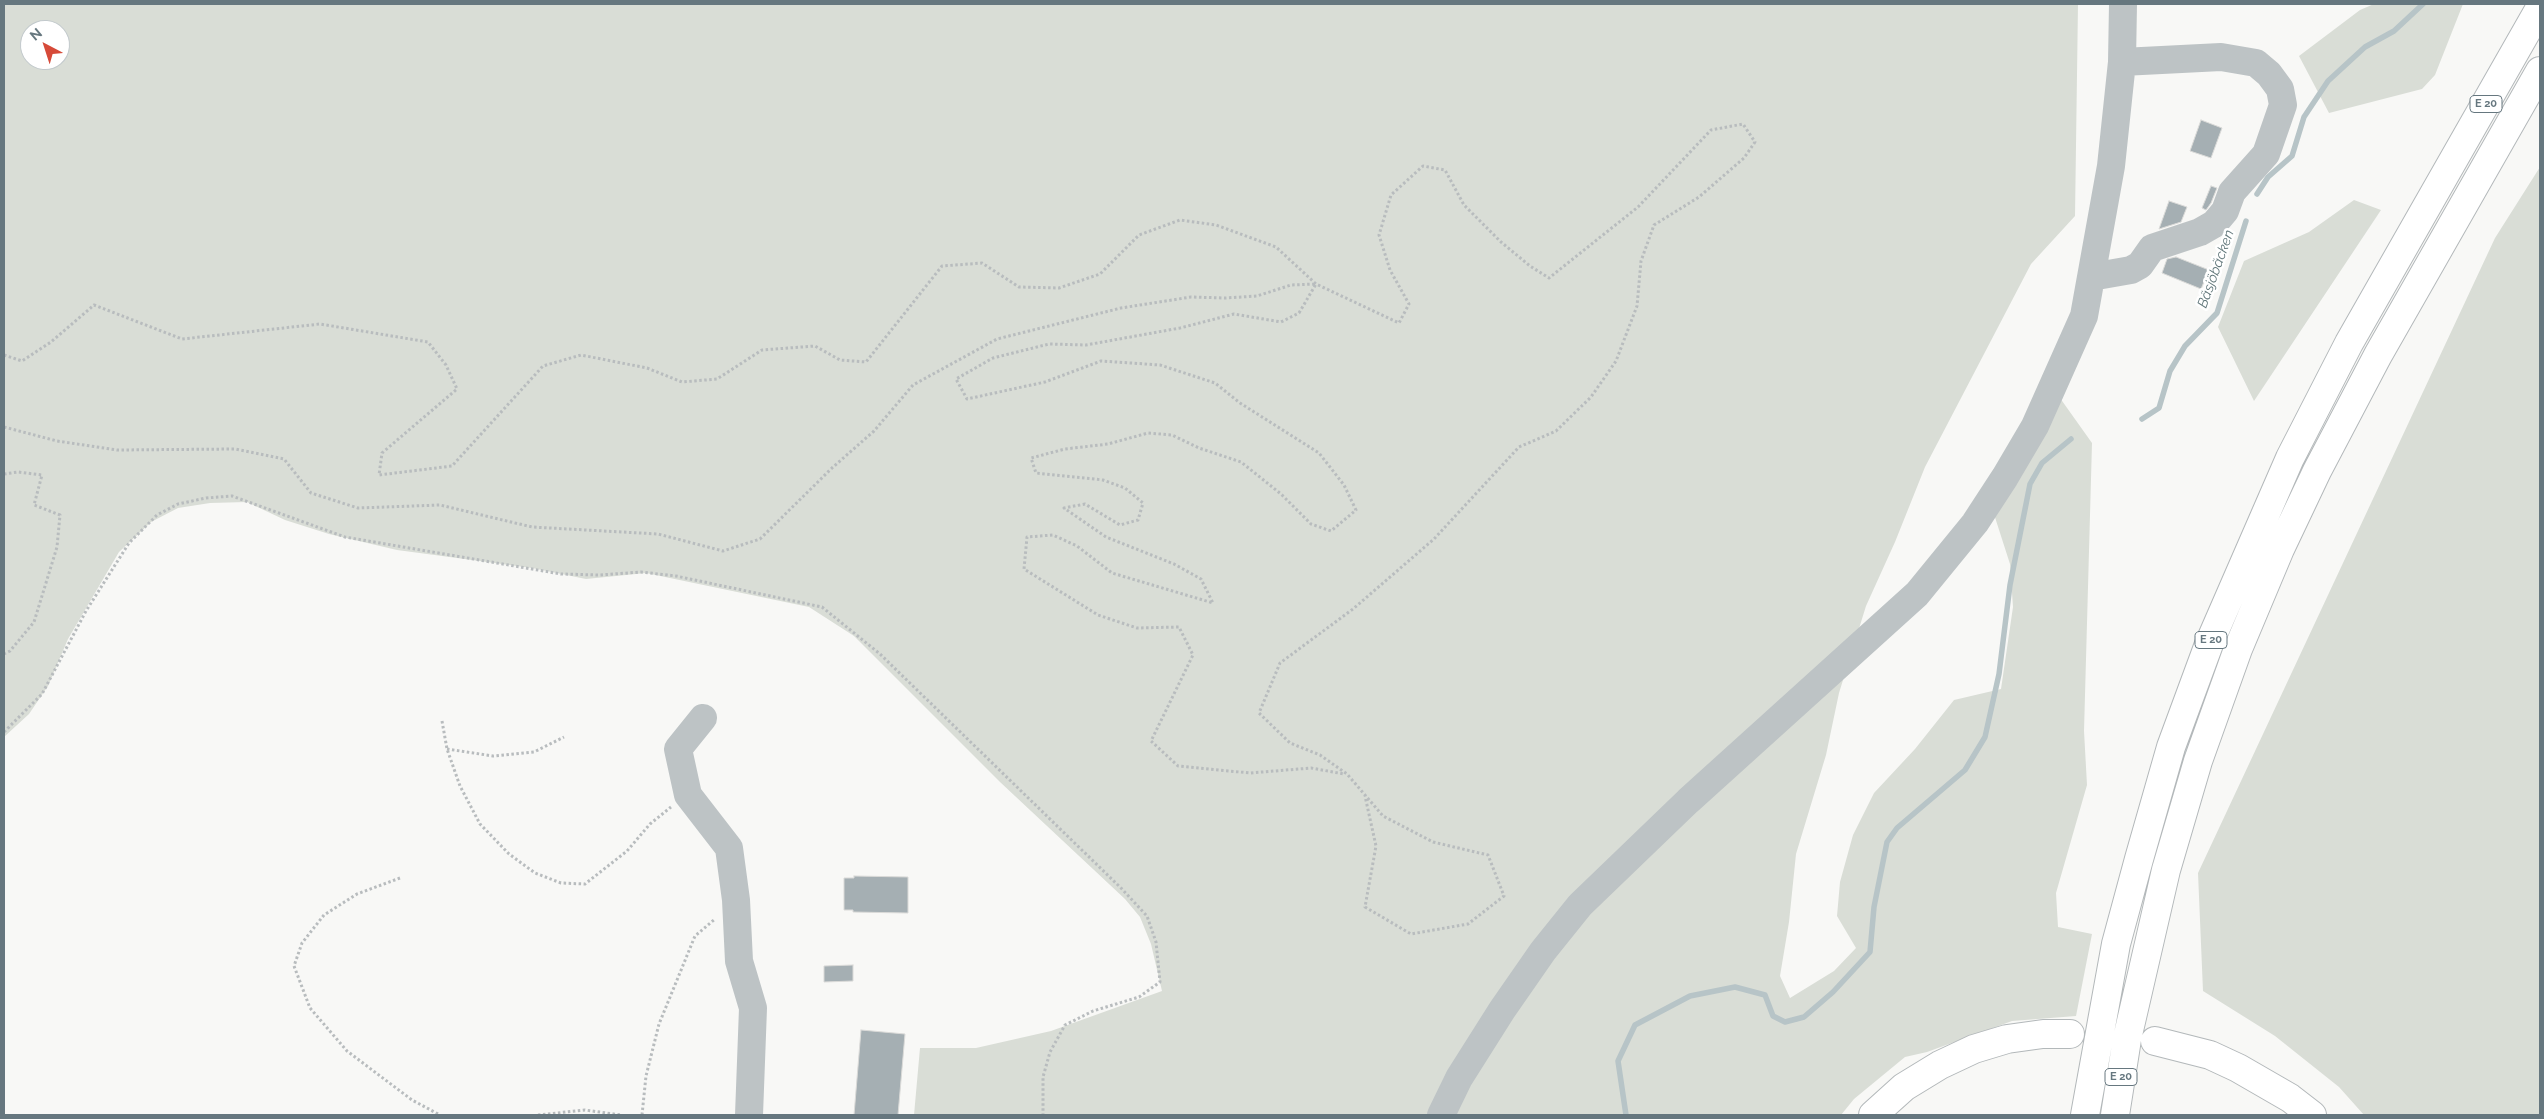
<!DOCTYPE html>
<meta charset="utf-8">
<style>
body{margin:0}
#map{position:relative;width:2544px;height:1119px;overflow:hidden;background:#f8f8f6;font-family:Raleway,sans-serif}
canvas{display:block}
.frame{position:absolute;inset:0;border:5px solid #66777f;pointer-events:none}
.north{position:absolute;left:20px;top:20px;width:50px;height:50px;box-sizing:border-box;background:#fff;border:1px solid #c2c9cc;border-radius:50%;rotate:320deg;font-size:14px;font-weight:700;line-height:20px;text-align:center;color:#66777f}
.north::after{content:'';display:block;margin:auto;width:18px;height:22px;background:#d64a39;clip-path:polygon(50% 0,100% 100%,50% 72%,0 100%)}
</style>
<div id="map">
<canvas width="2544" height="1119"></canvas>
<div class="frame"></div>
<div class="north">N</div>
</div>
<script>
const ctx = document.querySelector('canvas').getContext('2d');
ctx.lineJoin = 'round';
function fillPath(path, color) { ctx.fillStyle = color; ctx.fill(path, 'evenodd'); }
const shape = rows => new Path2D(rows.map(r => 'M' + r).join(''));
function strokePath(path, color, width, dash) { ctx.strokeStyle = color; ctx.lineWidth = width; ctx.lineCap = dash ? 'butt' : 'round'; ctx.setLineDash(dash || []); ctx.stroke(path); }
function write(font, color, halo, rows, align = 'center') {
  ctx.font = font + ' Raleway,sans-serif'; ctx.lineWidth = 5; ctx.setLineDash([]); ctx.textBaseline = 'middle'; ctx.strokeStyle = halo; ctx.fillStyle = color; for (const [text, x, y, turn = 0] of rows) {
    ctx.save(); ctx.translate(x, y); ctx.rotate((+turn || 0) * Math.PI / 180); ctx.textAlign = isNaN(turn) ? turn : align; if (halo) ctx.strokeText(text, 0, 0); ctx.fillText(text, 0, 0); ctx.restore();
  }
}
fillPath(shape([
 [4,4,2078,4,2075,216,2031,264,1925,467,1895,542,1866,606,1839,693,1826,755,1796,854,1789,922,1780,976,1790,998,1834,971,1856,948,1837,916,1840,882,1853,835,1874,793,1915,749,1954,700,2001,689,2013,607,2010,564,1992,508,2055,391,2092,443,2084,731,2087,785,2056,893,2058,927,2092,934,2076,1016,2012,1021,1927,1052,1905,1057,1854,1099,1841,1115,914,1115,920,1048,976,1048,1051,1031,1162,991,1151,944,1140,917,1125,899,1000,782,854,636,809,607,646,573,586,579,532,568,397,550,329,534,285,520,247,502,210,503,178,508,151,522,119,552,68,639,48,686,29,714,4,737],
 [30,30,60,30,60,60,30,60],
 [2374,4,2463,4,2435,75,2422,89,2329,113,2299,56,2360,10],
 [2540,167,2540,1115,2364,1115,2339,1087,2275,1036,2203,991,2198,873,2495,238],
 [2354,200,2381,210,2254,401,2218,327,2244,261,2309,232]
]), '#d9ddd6');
strokePath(shape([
 [2257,194,2268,177,2292,156,2304,117,2328,81,2365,47,2394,31,2423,4],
 [2142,419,2159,408,2170,371,2185,346,2217,313,2246,221],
 [1626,1115,1618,1061,1635,1025,1690,996,1735,987,1765,995,1773,1016,1785,1022,1804,1017,1833,992,1870,952,1874,907,1887,842,1897,828,1965,770,1985,737,1999,674,2010,585,2030,484,2042,463,2071,439]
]), '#b7c4c7', 5.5);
const building = shape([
 [2201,120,2222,128,2211,158,2190,151,2201,120],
 [2211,186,2217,188,2211,203,2206,210,2202,208,2211,186],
 [2169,201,2187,207,2181,222,2159,229,2169,201],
 [2176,257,2209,270,2201,289,2162,273,2167,259,2176,257],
 [854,876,908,877,908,913,853,912,853,910,844,910,844,878,854,878,854,876],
 [853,965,853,981,824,982,824,966,853,965],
 [861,1030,905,1034,898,1115,854,1115,861,1030]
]);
fillPath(building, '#a5afb3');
strokePath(building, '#dadad8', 1);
const highway = shape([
 [2155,1041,2210,1055,2238,1068,2290,1098,2312,1115],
 [1873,1115,1904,1087,1940,1065,1974,1049,2007,1039,2043,1034,2070,1034],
 [2085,1115,2116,944,2139,859,2171,747,2209,644,2290,458,2349,343,2540,8],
 [2115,1115,2127,1039,2166,870,2198,761,2238,649,2280,549,2317,471,2378,355,2540,71]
]);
strokePath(highway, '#b3b8ba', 30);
strokePath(shape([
 [4,355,22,361,51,342,94,305,182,339,320,324,428,342,446,365,457,389,382,453,379,475,452,466,543,366,581,355,647,368,682,382,717,379,762,350,815,346,840,360,866,362,942,266,982,263,1019,287,1059,288,1100,274,1139,235,1180,220,1216,225,1276,247,1316,284,1399,323,1409,304,1390,270,1379,235,1391,195,1423,166,1445,170,1464,205,1501,242,1530,266,1549,278,1638,207,1711,130,1743,124,1755,142,1744,158,1699,197,1654,225,1641,261,1637,306,1616,361,1591,397,1556,431,1519,447,1434,539,1353,609,1280,663,1259,713,1290,743,1320,755,1347,774,1383,816,1433,842,1488,855,1504,896,1468,924,1411,934,1365,907,1376,846,1365,796],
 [4,427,57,441,117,450,235,449,284,459,311,493,358,508,440,505,532,527,658,534,723,551,760,539,832,468,874,431,913,385,997,339,1121,308,1191,297,1225,298,1257,296,1291,285,1316,284,1299,313,1281,322,1234,314,1180,328,1086,345,1049,344,993,358,956,379,967,399,1045,382,1101,361,1160,365,1215,383,1240,403,1319,453,1344,485,1356,510,1331,531,1311,524,1281,494,1241,462,1199,448,1172,435,1148,433,1108,444,1065,449,1031,458,1036,473,1103,480,1125,488,1143,503,1138,520,1120,525,1085,504,1064,508,1106,537,1174,564,1201,579,1213,603,1112,573,1077,546,1053,535,1027,537,1024,569,1098,615,1137,628,1179,627,1193,655,1151,741,1178,766,1250,773,1311,768,1344,774],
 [4,474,18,472,42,475,34,505,60,515,57,547,34,622,10,651,4,654],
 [442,721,447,749,460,786,480,824,509,854,535,873,561,883,585,884,627,851,650,824,671,807],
 [4,732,42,694,86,611,129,543,157,515,178,504,206,498,232,496,345,537,561,574,600,575,641,572,676,576,822,607,880,654,1121,888,1147,916,1156,942,1160,982,1139,997,1093,1011,1065,1025,1050,1052,1043,1077,1043,1115],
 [447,749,493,756,534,752,564,737],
 [400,878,357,894,324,915,302,943,294,966,310,1008,347,1051,412,1100,440,1115],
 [538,1115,585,1110,621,1115],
 [642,1115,646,1076,659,1024,695,936,715,919]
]), '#b8bcbe', 3, [2.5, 2.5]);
strokePath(shape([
 [2091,277,2131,270,2140,265,2152,248,2200,232,2214,224,2225,211,2232,192,2266,154,2283,105,2280,89,2269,74,2256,63,2221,57,2122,62],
 [703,718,678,749,688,795,729,848,736,900,739,961,753,1008,749,1115],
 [1441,1115,1459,1078,1502,1010,1543,951,1580,905,1688,801,1917,594,1975,523,2005,477,2035,426,2084,316,2111,166,2122,62,2123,4]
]), '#bdc3c5', 28);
strokePath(highway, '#fff', 28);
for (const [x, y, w] of [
 [2486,104,32],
 [2211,640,32],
 [2121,1077,32]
]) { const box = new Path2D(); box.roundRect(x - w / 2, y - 8.5, w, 17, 4); ctx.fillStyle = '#fff'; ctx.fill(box); strokePath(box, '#66777f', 1); }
write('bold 11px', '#66777f', null, [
 ["E 20",2486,104],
 ["E 20",2211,640],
 ["E 20",2121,1077]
]);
write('italic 14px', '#607679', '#fff', [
 ["Bäsjöbäcken",2216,269,-70]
]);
</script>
